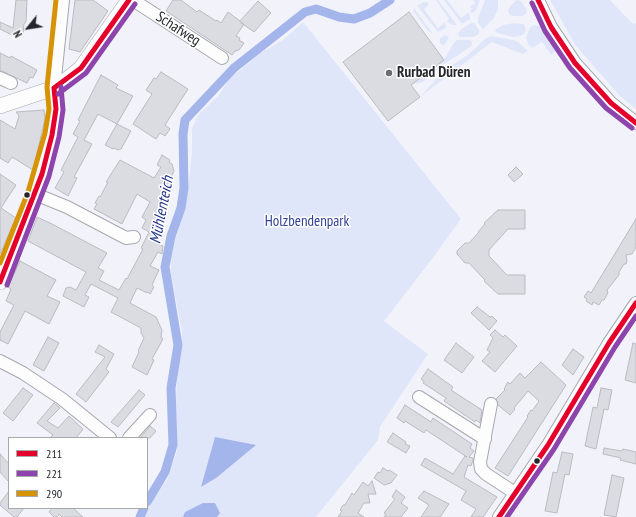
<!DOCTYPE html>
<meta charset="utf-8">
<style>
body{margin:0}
#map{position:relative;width:636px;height:517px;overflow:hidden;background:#f2f3fa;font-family:"PT Sans Narrow",sans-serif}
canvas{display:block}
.legend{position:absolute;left:8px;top:437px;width:140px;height:72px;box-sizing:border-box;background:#fff;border:1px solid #a7a8aa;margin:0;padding:5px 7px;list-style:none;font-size:12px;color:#24262b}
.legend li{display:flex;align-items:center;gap:8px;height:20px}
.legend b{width:20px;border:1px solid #a7a8aa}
.north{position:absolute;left:8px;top:8px;width:40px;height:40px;-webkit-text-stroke:3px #fff;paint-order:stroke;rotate:240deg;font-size:11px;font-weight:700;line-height:16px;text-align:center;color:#24262b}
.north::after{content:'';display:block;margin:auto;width:14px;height:18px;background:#24262b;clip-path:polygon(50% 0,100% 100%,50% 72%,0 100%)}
</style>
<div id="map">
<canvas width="636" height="517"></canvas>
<ul class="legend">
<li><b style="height:5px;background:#e4002b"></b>211</li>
<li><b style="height:5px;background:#8e44ad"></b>221</li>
<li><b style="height:5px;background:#d79306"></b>290</li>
</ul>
<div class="north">N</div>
</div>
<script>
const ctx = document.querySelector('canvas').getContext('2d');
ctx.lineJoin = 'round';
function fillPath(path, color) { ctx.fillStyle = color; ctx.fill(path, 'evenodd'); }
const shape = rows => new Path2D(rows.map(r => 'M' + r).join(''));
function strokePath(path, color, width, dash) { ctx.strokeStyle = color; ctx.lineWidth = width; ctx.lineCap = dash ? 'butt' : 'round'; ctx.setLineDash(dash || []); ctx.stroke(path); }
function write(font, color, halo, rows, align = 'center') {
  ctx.font = font + ' "PT Sans Narrow",sans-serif'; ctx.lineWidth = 3; ctx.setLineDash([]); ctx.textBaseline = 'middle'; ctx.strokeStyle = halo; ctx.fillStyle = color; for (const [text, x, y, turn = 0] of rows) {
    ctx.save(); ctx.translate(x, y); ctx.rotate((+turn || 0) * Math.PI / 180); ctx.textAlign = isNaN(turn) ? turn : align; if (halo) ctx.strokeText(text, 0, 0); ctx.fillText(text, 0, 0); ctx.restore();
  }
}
fillPath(shape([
 [436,0,438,0,457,25,452,25,447,21,449,19],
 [444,0,447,0,461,18,468,13,470,16,470,19,462,24],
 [473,0,480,0,477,9,473,13,470,11,472,9,470,7,475,3],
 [485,0,498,0,498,9,494,18,483,29,478,23,478,18],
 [517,0,521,1,526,8,527,13,523,16,514,16,510,15,508,11,511,5],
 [550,0,610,0,633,24,636,23,636,109,620,96,576,46],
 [423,2,427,2,429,4,424,9,438,28,445,22,446,28,438,32,417,6],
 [414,8,433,34,428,31,413,11],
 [303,22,461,219,432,259,384,321,428,354,380,427,378,440,316,517,145,517,152,500,168,478,177,451,176,401,177,370,181,346,182,331,171,276,171,264,175,232,178,223,183,214,187,197,192,151,192,129,198,115,219,95,229,79,261,53,283,40],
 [471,23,474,23,479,30,479,34,474,37,460,37,458,35,460,30],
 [514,23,524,24,526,30,523,35,513,37,497,33,495,31,496,29,503,25],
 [535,25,540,26,556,51,551,55,542,42,532,48,528,44,526,38,528,32,530,27],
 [445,35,449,37,446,43,443,46,440,43,440,38],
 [491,36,513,40,518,42,528,51,523,54,492,42,420,97,445,69,468,55,485,39],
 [457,40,470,40,472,42,471,46,466,50,444,64,423,82,411,85,444,60,453,44]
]), '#e0e6fa');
fillPath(shape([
 [215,437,256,445,216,478,201,487],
 [203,503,215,503,220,513,217,517,183,517,185,512]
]), '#a4b5ec');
strokePath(shape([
 [147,502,165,472,173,445,171,388,178,345,165,267,171,236,181,208,184,188,183,134,185,120,234,68,305,12,316,9,339,17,354,19,370,13,390,0],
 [140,517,144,508]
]), '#a4b5ec', 9);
const building = shape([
 [16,0,27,0,26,22,24,24,23,34,12,33,12,35,0,29,0,22,13,28,16,0],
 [75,0,93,0,108,11,80,52,69,49,75,0],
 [173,0,181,0,197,12,199,10,216,21,217,20,221,23,228,12,240,21,258,1,271,13,254,32,240,22,244,24,236,36,240,38,239,40,244,43,239,50,235,51,232,55,166,11,173,0],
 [409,12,444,60,411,85,420,97,388,121,343,62,409,12],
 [0,53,10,58,11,56,37,70,33,78,30,77,27,83,0,70,0,53],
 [161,72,188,89,165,125,170,129,165,136,160,133,156,139,133,124,152,94,146,90,154,78,156,79,161,72],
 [101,75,118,85,116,88,133,96,117,124,98,114,84,140,92,144,74,177,77,178,68,196,55,188,64,172,61,170,78,137,73,134,80,121,78,120,101,75],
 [44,110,45,119,33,170,12,157,8,163,0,158,0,120,15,129,19,116,16,112,44,110],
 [117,124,131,131,121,149,118,150,114,148,113,149,105,145,117,124],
 [162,155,170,160,169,162,172,164,174,171,165,190,168,191,160,208,162,210,159,216,162,217,157,225,160,227,153,241,163,246,162,254,158,252,150,266,159,270,152,285,154,287,150,294,148,292,147,293,137,288,130,303,156,317,162,330,161,338,163,339,152,359,154,360,147,375,132,367,139,352,138,351,144,338,141,333,141,328,111,312,118,298,91,284,85,295,89,297,84,307,63,296,66,288,70,287,76,290,86,272,28,241,37,217,52,224,107,253,98,268,104,271,99,280,119,290,126,278,127,279,143,249,141,248,149,232,142,228,146,220,142,217,150,202,137,194,122,224,94,209,97,204,95,203,99,196,100,197,108,182,106,182,120,160,154,178,161,167,157,165,162,155],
 [516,167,523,174,514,182,508,175,516,167],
 [0,174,16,185,1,208,16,218,0,254,0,174],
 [498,210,525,210,525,229,508,229,489,250,489,256,507,275,525,275,525,294,498,294,484,281,485,280,469,263,465,263,457,254,457,251,465,243,469,243,479,232,478,232,485,224,484,223,498,210],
 [636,219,636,247,632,254,626,255,627,261,626,264,624,264,619,272,619,275,607,290,608,293,604,300,602,300,599,305,593,302,592,305,586,301,587,299,584,297,588,291,591,293,636,219],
 [20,261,56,280,47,296,60,302,49,324,25,311,8,344,0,340,0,332,14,305,6,301,11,289,8,287,20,261],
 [477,307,490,317,492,316,497,321,489,330,471,313,477,307],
 [495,330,503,337,505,335,517,346,495,372,482,361,490,352,487,350,493,338,490,335,495,330],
 [48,337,59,343,44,371,33,365,48,337],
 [456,343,474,357,462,373,444,360,456,343],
 [633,343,636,344,636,383,625,380,633,343],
 [99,345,114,354,106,369,109,372,86,402,76,394,105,357,95,352,99,345],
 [573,349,584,357,573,375,562,365,573,349],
 [541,362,566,385,508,476,495,468,528,417,527,416,531,410,532,411,539,401,528,391,514,408,515,409,510,415,498,405,496,399,505,390,504,389,508,382,510,384,520,373,525,378,541,362],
 [428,369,453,387,451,390,482,410,480,423,476,420,475,422,444,401,446,398,423,383,424,381,421,379,428,369],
 [23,388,33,395,13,421,3,413,23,388],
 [601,388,612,390,608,410,604,409,596,449,585,446,593,407,597,408,601,388],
 [139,390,145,395,118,427,111,422,139,390],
 [54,403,60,408,47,421,58,428,69,416,83,429,76,438,50,438,53,435,37,423,54,403],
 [405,405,431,422,433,418,472,444,470,448,474,451,469,457,473,458,473,460,471,466,468,465,464,477,497,497,483,517,471,517,476,509,461,500,466,491,421,465,425,458,453,474,465,456,467,457,426,430,424,433,405,421,404,423,397,418,405,405],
 [150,426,156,431,150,438,140,438,150,426],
 [393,433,406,442,405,444,410,446,406,453,387,442,393,433],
 [604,448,622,451,623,449,636,452,636,464,620,460,621,458,603,454,604,448],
 [562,452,573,454,569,475,565,474,557,513,545,511,553,472,557,473,562,452],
 [0,454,9,464,9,482,0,472,0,454],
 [383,468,388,471,389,470,397,475,391,483,384,485,374,478,378,472,380,473,383,468],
 [612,475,624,478,616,517,604,515,612,475],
 [372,481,376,494,368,494,370,503,364,503,358,513,364,517,338,517,342,511,340,510,343,505,345,505,352,493,354,495,363,482,368,486,372,481],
 [396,490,405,497,401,503,408,508,401,517,384,517,386,514,384,513,395,499,392,497,396,490],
 [9,491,9,508,24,508,17,517,14,517,0,505,0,503,9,491],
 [424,491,449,504,440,517,421,517,429,505,418,498,424,491],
 [52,508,73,508,83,517,62,517,59,514,57,517,54,517,49,512,52,508]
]);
fillPath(building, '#dbdce2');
strokePath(building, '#babbc1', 1);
const minor = shape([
 [133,0,222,58],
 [538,0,551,27,575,63,611,103,636,123],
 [0,78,11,83],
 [54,88,63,0],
 [35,194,67,207,126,238,134,237],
 [0,361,23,373,62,399,110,438],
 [419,397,485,439],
 [491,404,480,462,481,469,486,474,515,493],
 [129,438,150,415],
 [499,517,548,445,609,343,636,303]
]);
const major = shape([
 [0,106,54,88,66,80,81,68,88,58,129,0],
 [0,282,31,204,42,174,52,135,56,109,54,88]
]);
strokePath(minor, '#a7a8ae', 14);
strokePath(major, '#a7a8ae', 16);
strokePath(minor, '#fdfdfe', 12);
strokePath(major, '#fdfdfe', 15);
strokePath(shape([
 [538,0,551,27,575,63,611,103,636,123],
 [54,88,81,68,129,0],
 [0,282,42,174,52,135,56,109,54,88],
 [499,517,548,445,609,343,636,303]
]), '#e4002b', 5);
strokePath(shape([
 [532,3,545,31,570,68,606,108,632,128],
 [58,94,86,73,135,4],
 [7,285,49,176,59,137,63,110,61,87],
 [507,517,554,449,615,347,636,316]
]), '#8e44ad', 5);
strokePath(shape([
 [0,263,28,192,45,133,49,109,47,87,56,0]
]), '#d79306', 5);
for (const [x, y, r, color] of [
 [389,73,4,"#6c6e73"],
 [27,195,3.5,"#24262b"],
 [537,461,3.5,"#24262b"]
]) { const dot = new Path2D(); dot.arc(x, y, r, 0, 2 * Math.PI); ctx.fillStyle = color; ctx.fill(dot); strokePath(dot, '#fff', 1.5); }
write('15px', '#24262b', '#fff', [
 ["Schafweg",178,29,33]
]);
write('bold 15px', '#24262b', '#fff', [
 ["Rurbad Düren",397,73]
], 'left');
write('15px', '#304199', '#fff', [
 ["Holzbendenpark",307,222]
]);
write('italic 16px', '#25348a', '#fff', [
 ["Mühlenteich",162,210,-79]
]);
</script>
